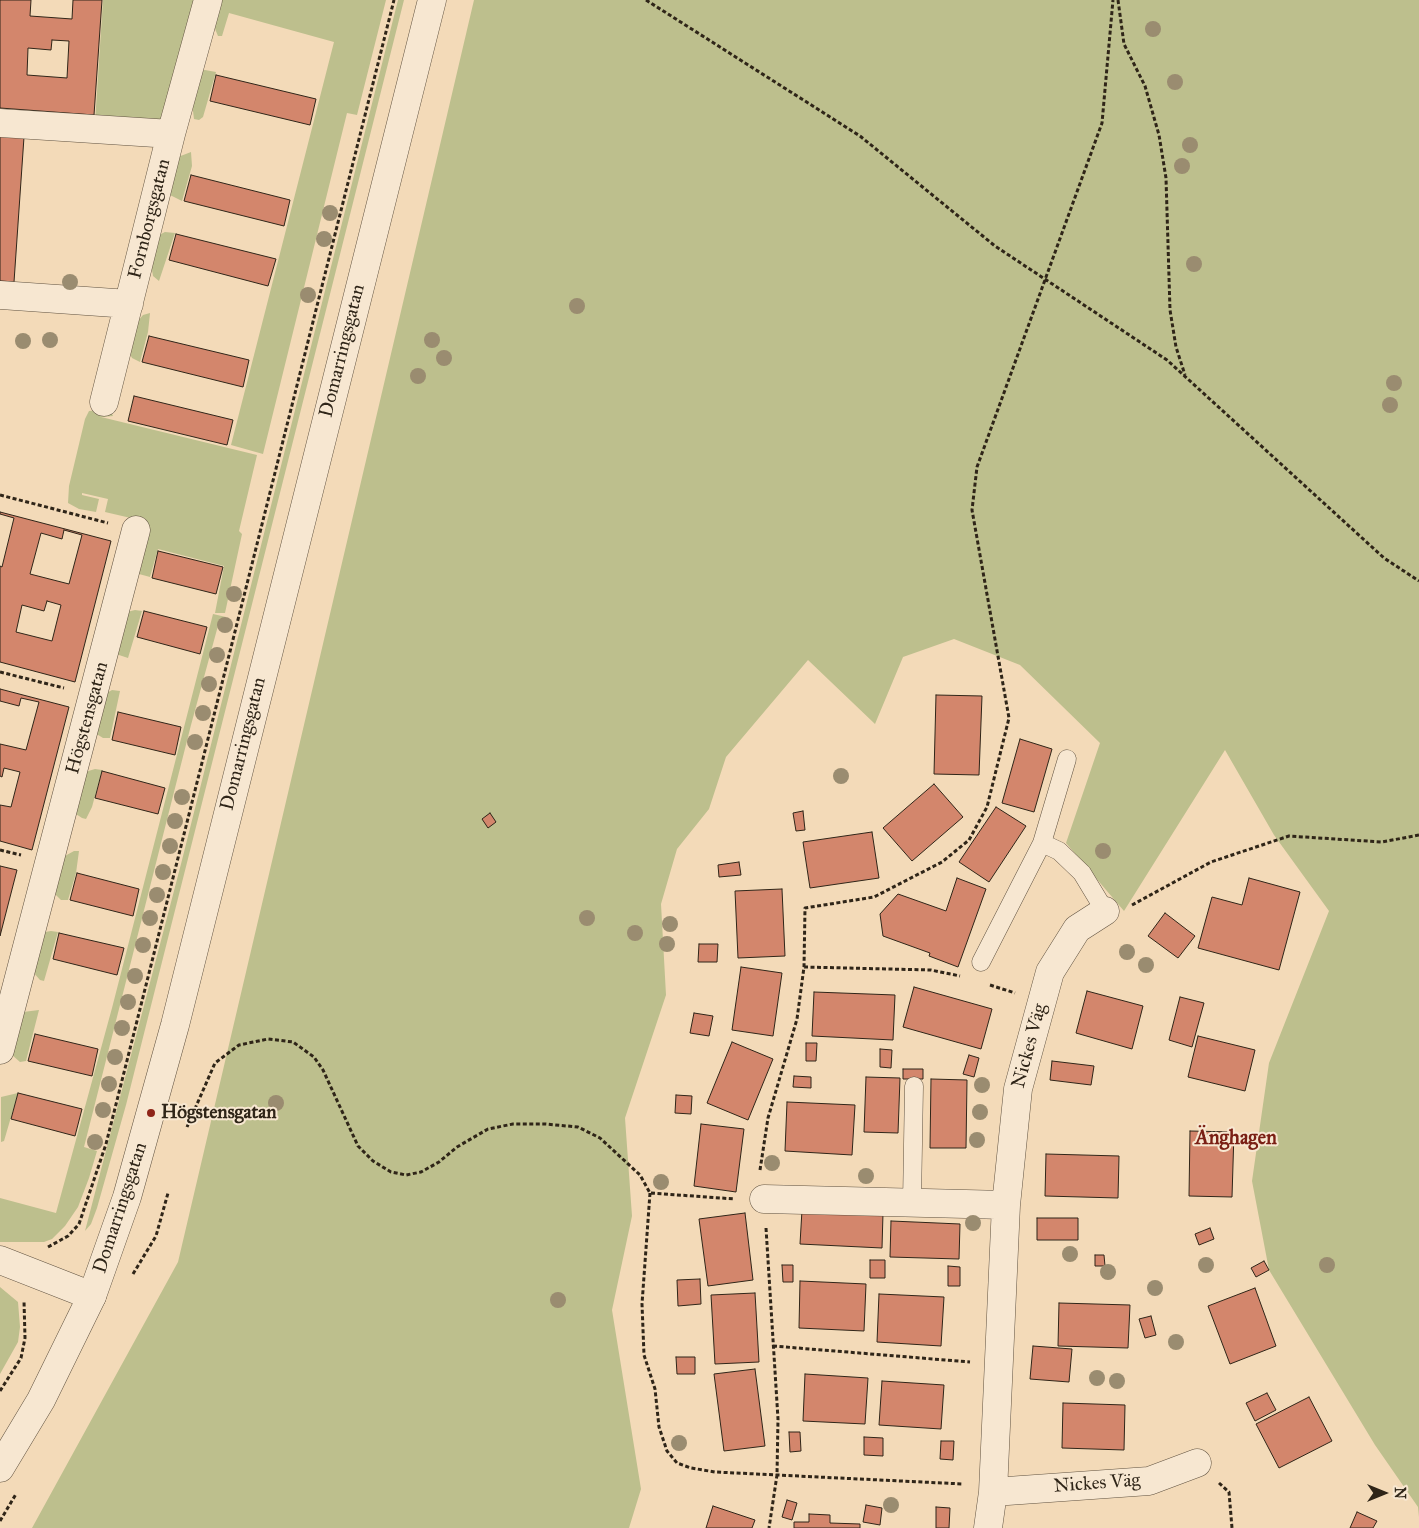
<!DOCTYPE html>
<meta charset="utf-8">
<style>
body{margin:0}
#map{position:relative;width:1419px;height:1528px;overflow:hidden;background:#f3dab8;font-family:"IM FELL Great Primer",serif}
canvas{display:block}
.north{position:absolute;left:1359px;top:1468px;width:50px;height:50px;-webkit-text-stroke:4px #f7e7d1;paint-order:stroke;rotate:90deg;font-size:14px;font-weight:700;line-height:20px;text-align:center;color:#2f2518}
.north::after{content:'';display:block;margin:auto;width:18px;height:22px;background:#2f2518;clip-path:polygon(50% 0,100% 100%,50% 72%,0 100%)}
</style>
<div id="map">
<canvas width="1419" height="1528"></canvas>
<div class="north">N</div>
</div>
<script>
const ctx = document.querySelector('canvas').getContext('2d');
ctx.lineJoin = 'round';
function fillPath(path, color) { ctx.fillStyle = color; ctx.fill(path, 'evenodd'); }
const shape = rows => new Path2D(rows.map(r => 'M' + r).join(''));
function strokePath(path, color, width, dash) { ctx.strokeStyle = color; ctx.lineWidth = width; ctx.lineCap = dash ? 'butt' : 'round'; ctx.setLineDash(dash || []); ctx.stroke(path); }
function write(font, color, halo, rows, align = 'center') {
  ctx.font = font + ' "IM FELL Great Primer",serif'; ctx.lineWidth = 4; ctx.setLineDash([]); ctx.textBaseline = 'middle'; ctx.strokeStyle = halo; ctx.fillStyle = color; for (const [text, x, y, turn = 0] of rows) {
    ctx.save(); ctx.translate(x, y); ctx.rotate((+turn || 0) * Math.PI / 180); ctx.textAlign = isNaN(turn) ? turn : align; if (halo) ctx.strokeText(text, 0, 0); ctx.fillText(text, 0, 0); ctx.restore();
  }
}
fillPath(shape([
 [103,0,194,0,162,126,95,122],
 [218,0,386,0,357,115,347,113,263,454,231,445,334,42,229,13,222,36,218,36,213,24],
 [398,0,404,0,126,1105,97,1208,91,1224,85,1231,181,864],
 [474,0,1419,0,1419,1517,1418,1507,1375,1445,1269,1270,1252,1181,1269,1063,1329,911,1274,835,1225,750,1124,911,1066,843,1100,743,1020,665,954,639,903,657,875,724,808,660,726,757,709,809,677,849,661,904,666,995,625,1118,632,1216,612,1310,641,1489,629,1528,32,1528,178,1262],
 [205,70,216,72,203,117,199,120,194,119,192,103,200,71],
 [191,152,192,166,182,201,170,195,169,188,178,157],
 [165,232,175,233,159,281,153,276,151,264,159,235],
 [150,313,148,332,140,362,132,358,129,352,137,322,143,315],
 [97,410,111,412,113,416,101,417,257,455,239,531,242,534,225,613,215,613,224,566,158,549,150,577,139,574,137,571,148,522,105,512,108,499,82,493,82,495,99,499,96,512,79,509,68,503,69,486,85,419,89,411],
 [135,610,142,611,128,658,116,654,127,612],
 [213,614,226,617,219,622,191,725,84,1147,97,1151,89,1178,78,1207,65,1226,52,1239,44,1242,0,1242,0,1198,56,1213,112,1008],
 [112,690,120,691,110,738,103,738,95,733,105,694],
 [95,769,102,770,92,807,86,819,82,818,76,814,85,772],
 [74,851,79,851,76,873,68,900,61,900,54,893,63,857],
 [51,931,58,932,44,981,40,980,33,972,45,932],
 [39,1010,26,1061,20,1062,12,1055,23,1012],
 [18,1093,4,1141,1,1142,1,1097],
 [0,1287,18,1302,20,1327,18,1342,0,1374]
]), '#bdbf8d');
const building = shape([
 [0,0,31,0,30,16,72,19,73,0,102,0,94,115,0,108,0,0],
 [52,40,69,41,67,78,27,75,28,48,51,50,52,40],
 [216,75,316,99,310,125,210,101,216,75],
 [0,135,24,137,14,282,0,281,0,135],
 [191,175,290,200,284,226,184,201,191,175],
 [176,234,276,259,268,286,169,260,176,234],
 [149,336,249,360,243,387,142,362,149,336],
 [134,396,233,420,227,445,128,421,134,396],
 [0,512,111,541,75,682,0,662,0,566,2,567,14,518,0,514,0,512],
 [64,530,82,535,69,584,30,574,41,533,62,539,64,530],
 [47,601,61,605,52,641,16,632,22,605,44,611,47,601],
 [158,551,223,567,216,594,152,578,158,551],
 [144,611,207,627,200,654,137,637,144,611],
 [0,689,69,707,32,850,0,841,0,805,11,807,20,772,4,768,2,777,0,776,0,744,26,750,39,702,21,698,19,706,0,701,0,689],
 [936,695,982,696,979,775,934,774,936,695],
 [118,712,181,727,175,755,112,740,118,712],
 [1020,739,1052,749,1034,812,1002,803,1020,739],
 [102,771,165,788,158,814,95,798,102,771],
 [934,784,963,817,912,861,883,828,934,784],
 [996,807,1026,826,989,882,959,862,996,807],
 [803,811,805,830,796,831,793,813,803,811],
 [490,813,496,822,488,828,482,819,490,813],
 [872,832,879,878,810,888,803,842,872,832],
 [739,862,741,875,719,877,718,865,739,862],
 [0,866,17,870,0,936,0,866],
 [77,873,139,889,133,916,70,900,77,873],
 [957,878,986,889,958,967,929,956,930,953,883,936,880,914,898,894,946,911,957,878],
 [1249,878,1300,892,1279,970,1198,948,1212,897,1242,905,1249,878],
 [782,889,785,956,738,958,735,891,782,889],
 [1165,913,1195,936,1178,958,1148,936,1165,913],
 [59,933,124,948,117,975,53,959,59,933],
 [699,944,718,944,717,962,698,962,699,944],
 [741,967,782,973,773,1036,732,1030,741,967],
 [914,987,992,1009,981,1049,903,1027,914,987],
 [1087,991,1143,1006,1132,1049,1076,1033,1087,991],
 [814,992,895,995,893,1040,812,1036,814,992],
 [1180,997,1204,1003,1192,1047,1169,1040,1180,997],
 [694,1013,713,1016,709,1036,690,1033,694,1013],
 [35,1034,98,1049,92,1076,28,1061,35,1034],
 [1198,1036,1255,1050,1245,1091,1188,1077,1198,1036],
 [732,1042,773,1059,748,1120,707,1103,732,1042],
 [806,1043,817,1043,816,1061,806,1061,806,1043],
 [880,1049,892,1050,891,1068,880,1067,880,1049],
 [969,1055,979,1058,974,1077,963,1074,969,1055],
 [1052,1061,1094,1066,1091,1085,1050,1080,1052,1061],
 [903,1069,923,1069,923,1079,903,1079,903,1069],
 [794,1076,811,1077,811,1088,793,1087,794,1076],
 [866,1077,900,1078,898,1133,864,1132,866,1077],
 [931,1079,967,1080,966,1148,930,1148,931,1079],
 [18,1093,82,1109,75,1136,11,1119,18,1093],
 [676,1095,692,1096,691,1114,675,1113,676,1095],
 [787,1102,855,1105,852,1155,785,1151,787,1102],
 [701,1124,744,1129,736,1192,694,1186,701,1124],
 [1190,1131,1234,1132,1232,1197,1189,1196,1190,1131],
 [1046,1154,1119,1156,1118,1198,1045,1196,1046,1154],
 [802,1210,883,1213,882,1248,800,1244,802,1210],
 [745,1213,753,1280,708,1286,699,1219,745,1213],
 [1037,1218,1078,1218,1078,1240,1037,1240,1037,1218],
 [891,1221,960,1224,959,1259,890,1257,891,1221],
 [1210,1228,1214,1239,1199,1245,1195,1234,1210,1228],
 [1095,1255,1104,1255,1105,1266,1095,1266,1095,1255],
 [870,1260,885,1260,885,1278,870,1278,870,1260],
 [1264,1261,1269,1270,1256,1277,1251,1268,1264,1261],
 [782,1265,793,1265,793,1282,783,1282,782,1265],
 [948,1266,960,1267,960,1286,948,1286,948,1266],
 [700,1279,701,1304,678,1306,677,1280,700,1279],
 [800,1281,866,1284,864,1331,799,1328,800,1281],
 [1255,1288,1276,1346,1230,1364,1208,1306,1255,1288],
 [755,1293,759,1362,715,1364,711,1295,755,1293],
 [879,1294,944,1297,941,1346,877,1342,879,1294],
 [1059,1303,1130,1305,1128,1348,1058,1346,1059,1303],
 [1151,1316,1156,1335,1145,1338,1139,1319,1151,1316],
 [1033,1346,1072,1349,1069,1382,1030,1379,1033,1346],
 [676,1357,695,1357,695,1374,677,1374,676,1357],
 [755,1369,765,1446,724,1451,714,1374,755,1369],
 [805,1374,868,1378,865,1424,803,1421,805,1374],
 [882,1381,944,1385,941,1429,879,1425,882,1381],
 [1267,1393,1276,1410,1255,1421,1246,1403,1267,1393],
 [1309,1397,1332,1441,1279,1468,1256,1424,1309,1397],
 [1063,1403,1125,1405,1124,1450,1062,1448,1063,1403],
 [789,1432,800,1432,801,1451,790,1452,789,1432],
 [864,1437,883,1438,883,1456,864,1455,864,1437],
 [941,1441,954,1441,953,1460,940,1459,941,1441],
 [787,1500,797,1503,792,1520,782,1517,787,1500],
 [866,1505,882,1508,880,1525,863,1522,866,1505],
 [713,1506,755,1520,752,1528,706,1528,713,1506],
 [936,1507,950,1508,949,1528,936,1528,936,1507],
 [1357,1512,1377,1521,1373,1528,1350,1528,1357,1512],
 [809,1514,830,1515,830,1523,860,1524,860,1528,794,1528,794,1522,809,1522,809,1514]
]);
fillPath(building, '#d3866c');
strokePath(building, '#2f2518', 1);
const service = shape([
 [1042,843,1059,851,1082,873,1105,911],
 [981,962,1042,843,1067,759],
 [912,1202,914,1086]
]);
const minor = shape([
 [0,123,171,134],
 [0,295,129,304],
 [104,402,171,134,208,0],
 [0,1050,136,530],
 [764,1199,1006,1205],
 [0,1260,92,1296],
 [993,1492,1149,1481,1197,1463],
 [988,1528,993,1492,1006,1205,1018,1089,1050,972,1077,929,1105,911]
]);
const tertiary = shape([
 [0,1468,41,1400,92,1296,127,1197,175,1025,432,0]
]);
strokePath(service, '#605240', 19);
strokePath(minor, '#605240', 29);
strokePath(tertiary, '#605240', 29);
strokePath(shape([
 [646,0,860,136,995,246,1167,360,1384,558,1419,581],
 [1118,0,1124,44,1145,86,1159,135,1166,178,1170,310,1176,347,1185,375],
 [0,495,108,523],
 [0,672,64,688],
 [0,850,21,855],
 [1132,905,1211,862,1289,836,1382,842,1419,835],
 [804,967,931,970,960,976],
 [990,985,1015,993],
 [187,1127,215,1063,239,1045,268,1039,293,1042,314,1057,323,1070,358,1146,373,1161,391,1172,406,1175,421,1172,439,1162,457,1147,488,1129,513,1124,545,1124,578,1127,600,1138,640,1175,650,1193,735,1199],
 [760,1170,768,1118,797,1019,804,967,805,908,874,897,942,862,969,840,987,807,1009,718,972,510,977,467,1102,123,1113,0],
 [650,1193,642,1304,644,1355,655,1389,659,1427,667,1451,677,1463,691,1468,715,1472,963,1484],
 [766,1228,778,1419,777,1475,769,1528],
 [48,1247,68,1236,79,1224,106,1144,394,0],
 [133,1274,156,1236,168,1193],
 [773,1346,970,1362],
 [0,1391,21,1358,25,1338,24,1301],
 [1219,1483,1229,1492,1232,1528],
 [0,1521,16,1494]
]), '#2f2518', 3, [4, 2.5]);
strokePath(service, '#f7e7d1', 18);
strokePath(minor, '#f7e7d1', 28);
strokePath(tertiary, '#f7e7d1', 28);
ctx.fillStyle = '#9a8c70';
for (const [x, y] of [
 [1153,29],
 [1175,82],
 [1190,145],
 [1182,166],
 [330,213],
 [324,239],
 [1194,264],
 [70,282],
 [308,295],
 [577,306],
 [50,340],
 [432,340],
 [23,341],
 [444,358],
 [418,376],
 [1394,383],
 [1390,405],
 [234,594],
 [225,625],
 [217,655],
 [209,684],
 [203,713],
 [195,742],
 [841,776],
 [182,797],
 [175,821],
 [170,846],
 [1103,851],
 [163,872],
 [157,895],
 [150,918],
 [587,918],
 [670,924],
 [635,933],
 [667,944],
 [143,945],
 [1127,952],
 [1146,965],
 [135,976],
 [128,1002],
 [122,1028],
 [115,1057],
 [109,1084],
 [982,1085],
 [276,1103],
 [103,1110],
 [980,1112],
 [977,1140],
 [95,1142],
 [772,1163],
 [866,1176],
 [661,1182],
 [973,1223],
 [1070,1254],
 [1206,1265],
 [1327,1265],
 [1108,1272],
 [1155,1288],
 [558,1300],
 [1176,1342],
 [1097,1378],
 [1117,1381],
 [679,1443],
 [891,1505]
]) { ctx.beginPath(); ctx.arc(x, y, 8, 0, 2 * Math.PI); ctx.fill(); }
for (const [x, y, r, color] of [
 [151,1113,5,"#8f2418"]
]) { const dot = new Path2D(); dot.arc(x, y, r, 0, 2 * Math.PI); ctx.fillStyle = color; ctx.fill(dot); strokePath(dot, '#f7e7d1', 2); }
write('19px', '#2f2518', '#f7e7d1', [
 ["Fornborgsgatan",150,219,-76],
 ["Domarringsgatan",343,351,-76],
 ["Högstensgatan",88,718,-75],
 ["Domarringsgatan",244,744,-76],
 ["Nickes Väg",1030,1046,-75],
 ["Domarringsgatan",121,1208,-72],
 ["Nickes Väg",1097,1484,-4]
]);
write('bold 19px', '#2f2518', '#f7e7d1', [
 ["Högstensgatan",161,1113]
], 'left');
write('bold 20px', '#7a1f14', '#f7e7d1', [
 ["Änghagen",1236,1139]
]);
</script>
